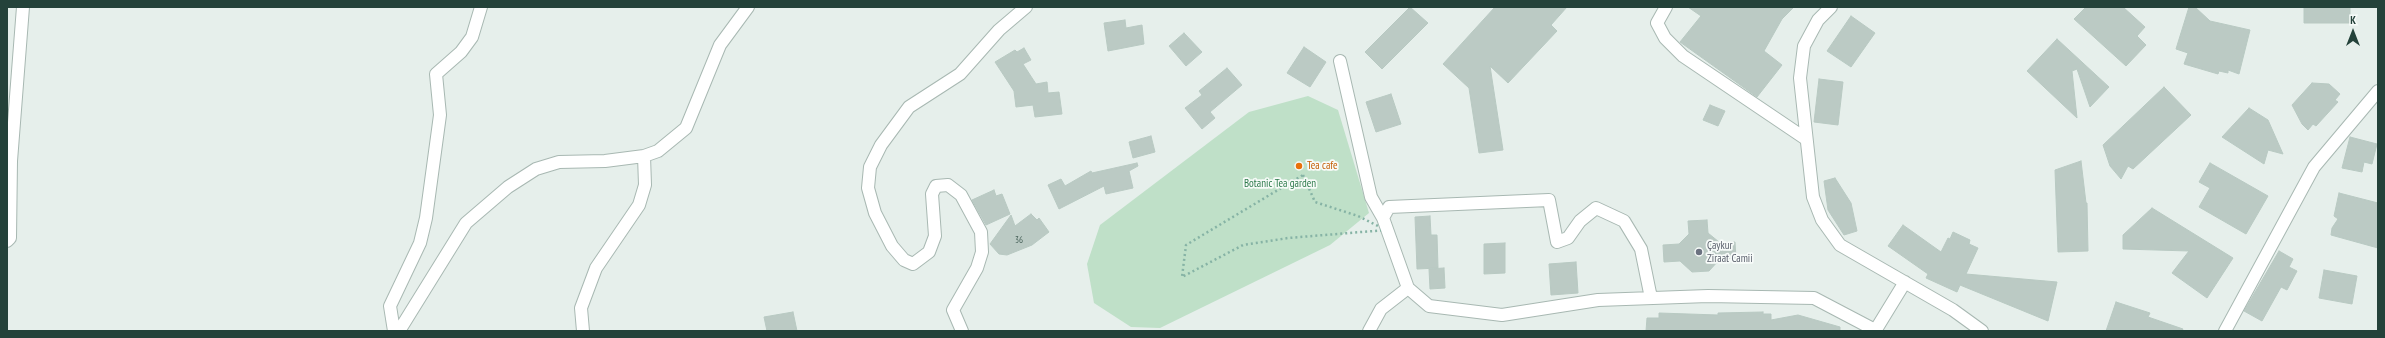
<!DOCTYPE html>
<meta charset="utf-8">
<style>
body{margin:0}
#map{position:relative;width:2385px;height:338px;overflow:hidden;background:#e6efeb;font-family:"PT Sans Narrow",sans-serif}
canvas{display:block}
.frame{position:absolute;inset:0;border:8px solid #24423a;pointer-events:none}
.north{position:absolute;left:2333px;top:12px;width:40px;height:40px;-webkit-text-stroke:3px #f7fbf9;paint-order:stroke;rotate:0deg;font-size:11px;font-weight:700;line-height:16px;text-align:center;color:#24423a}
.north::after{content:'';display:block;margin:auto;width:14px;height:18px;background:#24423a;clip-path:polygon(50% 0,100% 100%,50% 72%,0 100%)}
</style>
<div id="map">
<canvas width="2385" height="338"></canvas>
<div class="frame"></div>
<div class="north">K</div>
</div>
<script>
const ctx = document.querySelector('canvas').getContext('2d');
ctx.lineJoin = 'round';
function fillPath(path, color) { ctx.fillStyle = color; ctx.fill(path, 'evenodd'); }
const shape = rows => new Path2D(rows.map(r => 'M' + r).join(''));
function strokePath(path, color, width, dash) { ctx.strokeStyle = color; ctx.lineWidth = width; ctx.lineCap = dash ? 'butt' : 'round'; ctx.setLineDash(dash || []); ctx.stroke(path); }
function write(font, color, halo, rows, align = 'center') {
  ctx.font = font + ' "PT Sans Narrow",sans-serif'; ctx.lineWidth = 3.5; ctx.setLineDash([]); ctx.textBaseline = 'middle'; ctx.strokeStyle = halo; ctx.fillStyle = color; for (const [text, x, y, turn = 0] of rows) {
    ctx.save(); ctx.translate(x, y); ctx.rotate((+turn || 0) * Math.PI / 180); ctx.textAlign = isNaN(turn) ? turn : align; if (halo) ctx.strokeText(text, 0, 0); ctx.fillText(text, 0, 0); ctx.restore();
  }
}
fillPath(shape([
 [1308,96,1338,110,1369,213,1330,245,1160,328,1131,327,1094,303,1087,264,1100,225,1249,112]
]), '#bfe0c8');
const building = shape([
 [1410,7,1428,23,1382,69,1365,52,1410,7],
 [1495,7,1567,7,1551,25,1557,31,1508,83,1490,66,1503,150,1479,153,1469,88,1443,64,1495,7],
 [1688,7,1794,7,1782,19,1764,51,1782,65,1757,97,1680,42,1701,16,1688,7],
 [2086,7,2123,7,2145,27,2137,36,2146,45,2126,66,2074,19,2086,7],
 [2189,7,2195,7,2210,21,2250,30,2239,74,2228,70,2228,73,2219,71,2218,74,2184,64,2188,53,2176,49,2189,7],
 [2304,7,2350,7,2350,23,2304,23,2304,7],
 [1851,16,1875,33,1851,67,1827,51,1851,16],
 [1125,20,1126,28,1142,25,1144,44,1108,51,1104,23,1125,20],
 [1184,33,1202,52,1186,66,1169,46,1184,33],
 [2057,39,2109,87,2090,107,2077,69,2072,71,2077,118,2027,71,2057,39],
 [1304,47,1326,62,1310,87,1287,73,1304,47],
 [1024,48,1031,60,1023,64,1036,84,1047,82,1048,93,1059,92,1062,114,1035,117,1033,105,1016,107,1014,91,995,62,1015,50,1017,52,1024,48],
 [1227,68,1242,85,1210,112,1215,118,1202,129,1185,108,1202,95,1199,91,1227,68],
 [1819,79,1843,82,1838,125,1814,122,1819,79],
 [2312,83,2329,84,2340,94,2335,100,2338,102,2316,126,2313,124,2308,130,2302,124,2292,105,2312,83],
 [2164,87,2191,115,2133,169,2128,166,2121,179,2110,166,2103,145,2164,87],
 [1391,94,1401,124,1376,132,1366,102,1391,94],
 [1710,105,1725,111,1718,126,1703,120,1710,105],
 [2249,108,2268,120,2283,154,2268,150,2264,164,2222,137,2249,108],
 [1151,136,1155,152,1133,158,1129,142,1151,136],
 [2350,137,2377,144,2372,164,2364,162,2362,172,2342,168,2350,137],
 [2081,161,2086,203,2087,203,2088,251,2058,252,2055,170,2081,161],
 [1137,163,1138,166,1129,171,1133,188,1106,194,1104,186,1059,209,1048,185,1061,179,1065,186,1091,171,1092,173,1137,163],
 [2210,163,2268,196,2246,234,2199,207,2210,188,2199,182,2210,163],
 [1835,178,1851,203,1857,231,1844,235,1828,210,1824,181,1835,178],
 [994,190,996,196,1002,194,1010,214,986,225,972,200,994,190],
 [2339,193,2378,203,2378,248,2331,235,2332,228,2338,219,2334,216,2339,193],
 [2152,208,2233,258,2207,298,2172,273,2189,251,2123,249,2123,235,2152,208],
 [1031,214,1037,220,1039,218,1049,232,1032,245,1007,255,999,254,990,244,1011,215,1015,226,1031,214],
 [1430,216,1431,235,1437,235,1438,268,1417,269,1415,217,1430,216],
 [1707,220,1708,233,1719,242,1735,242,1736,258,1720,259,1709,271,1692,272,1680,261,1664,262,1663,245,1679,244,1689,234,1688,221,1707,220],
 [1903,225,1941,252,1948,238,1950,239,1953,232,1970,240,1969,244,1978,248,1966,274,2057,282,2048,321,1960,285,1957,292,1926,278,1928,274,1888,246,1903,225],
 [1505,243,1505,273,1484,274,1484,244,1505,243],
 [2279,251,2293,259,2289,267,2297,271,2287,290,2281,287,2262,321,2244,311,2279,251],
 [1576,262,1578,293,1551,295,1549,264,1576,262],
 [1444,268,1445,288,1430,289,1429,269,1444,268],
 [2324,270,2357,276,2352,304,2319,298,2324,270],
 [2116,302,2150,313,2148,317,2183,329,2182,331,2106,331,2116,302],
 [793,312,797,331,767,331,764,317,793,312],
 [1763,312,1763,314,1771,314,1771,320,1798,315,1840,327,1840,331,1646,331,1647,318,1659,318,1659,313,1718,315,1718,313,1763,312]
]);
fillPath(building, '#bbcac4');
strokePath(building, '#b8c9c2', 1);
const minor = shape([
 [1666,7,1657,23,1665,38,1683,56,1806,139],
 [1831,7,1818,20,1804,46,1800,78,1813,197,1822,220,1840,245,1953,310,1982,331],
 [1340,61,1371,197,1383,218],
 [7,241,10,238,11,161,23,7],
 [1651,298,1641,249,1624,221,1596,208,1580,221,1568,238,1557,242,1549,200,1389,207,1383,218,1408,288,1429,306,1502,315,1598,300,1708,296,1814,298,1875,330],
 [394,331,390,306,420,243,426,218,440,115,436,74,461,52,472,37,481,7],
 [399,331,466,223,508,187,536,169,559,162,605,161,644,156,658,151,686,128,720,45,748,7],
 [583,331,581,308,596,268,639,205,645,185,644,156],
 [962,331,953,310,977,268,982,252,981,232,961,195,948,185,936,186,932,194,935,236,929,252,913,264,904,260,892,246,875,213,868,188,870,167,881,145,909,107,960,74,999,30,1026,7],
 [1369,331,1381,309,1408,288],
 [1875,331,1905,282],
 [2225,331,2314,167,2378,91]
]);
strokePath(minor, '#a8b8b2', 14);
strokePath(shape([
 [1303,175,1315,202,1358,216,1386,230,1288,238,1243,245,1182,277,1186,245,1303,175]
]), '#86b3a5', 2.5, [2, 3]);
strokePath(minor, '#fff', 12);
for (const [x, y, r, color] of [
 [1299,166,4,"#e8710a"],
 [1699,252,4,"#6b7280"]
]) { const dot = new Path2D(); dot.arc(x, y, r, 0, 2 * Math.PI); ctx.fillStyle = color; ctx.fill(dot); strokePath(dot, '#f7fbf9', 1.5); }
write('9px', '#4a645c', null, [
 ["36",1019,240]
]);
write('11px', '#c56008', '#f7fbf9', [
 ["Tea cafe",1307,166]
], 'left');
write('11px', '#2d7a4b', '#f7fbf9', [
 ["Botanic Tea garden",1280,184]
]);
write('11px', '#5b616d', '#f7fbf9', [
 ["Çaykur",1707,246],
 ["Ziraat Camii",1707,259]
], 'left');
</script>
